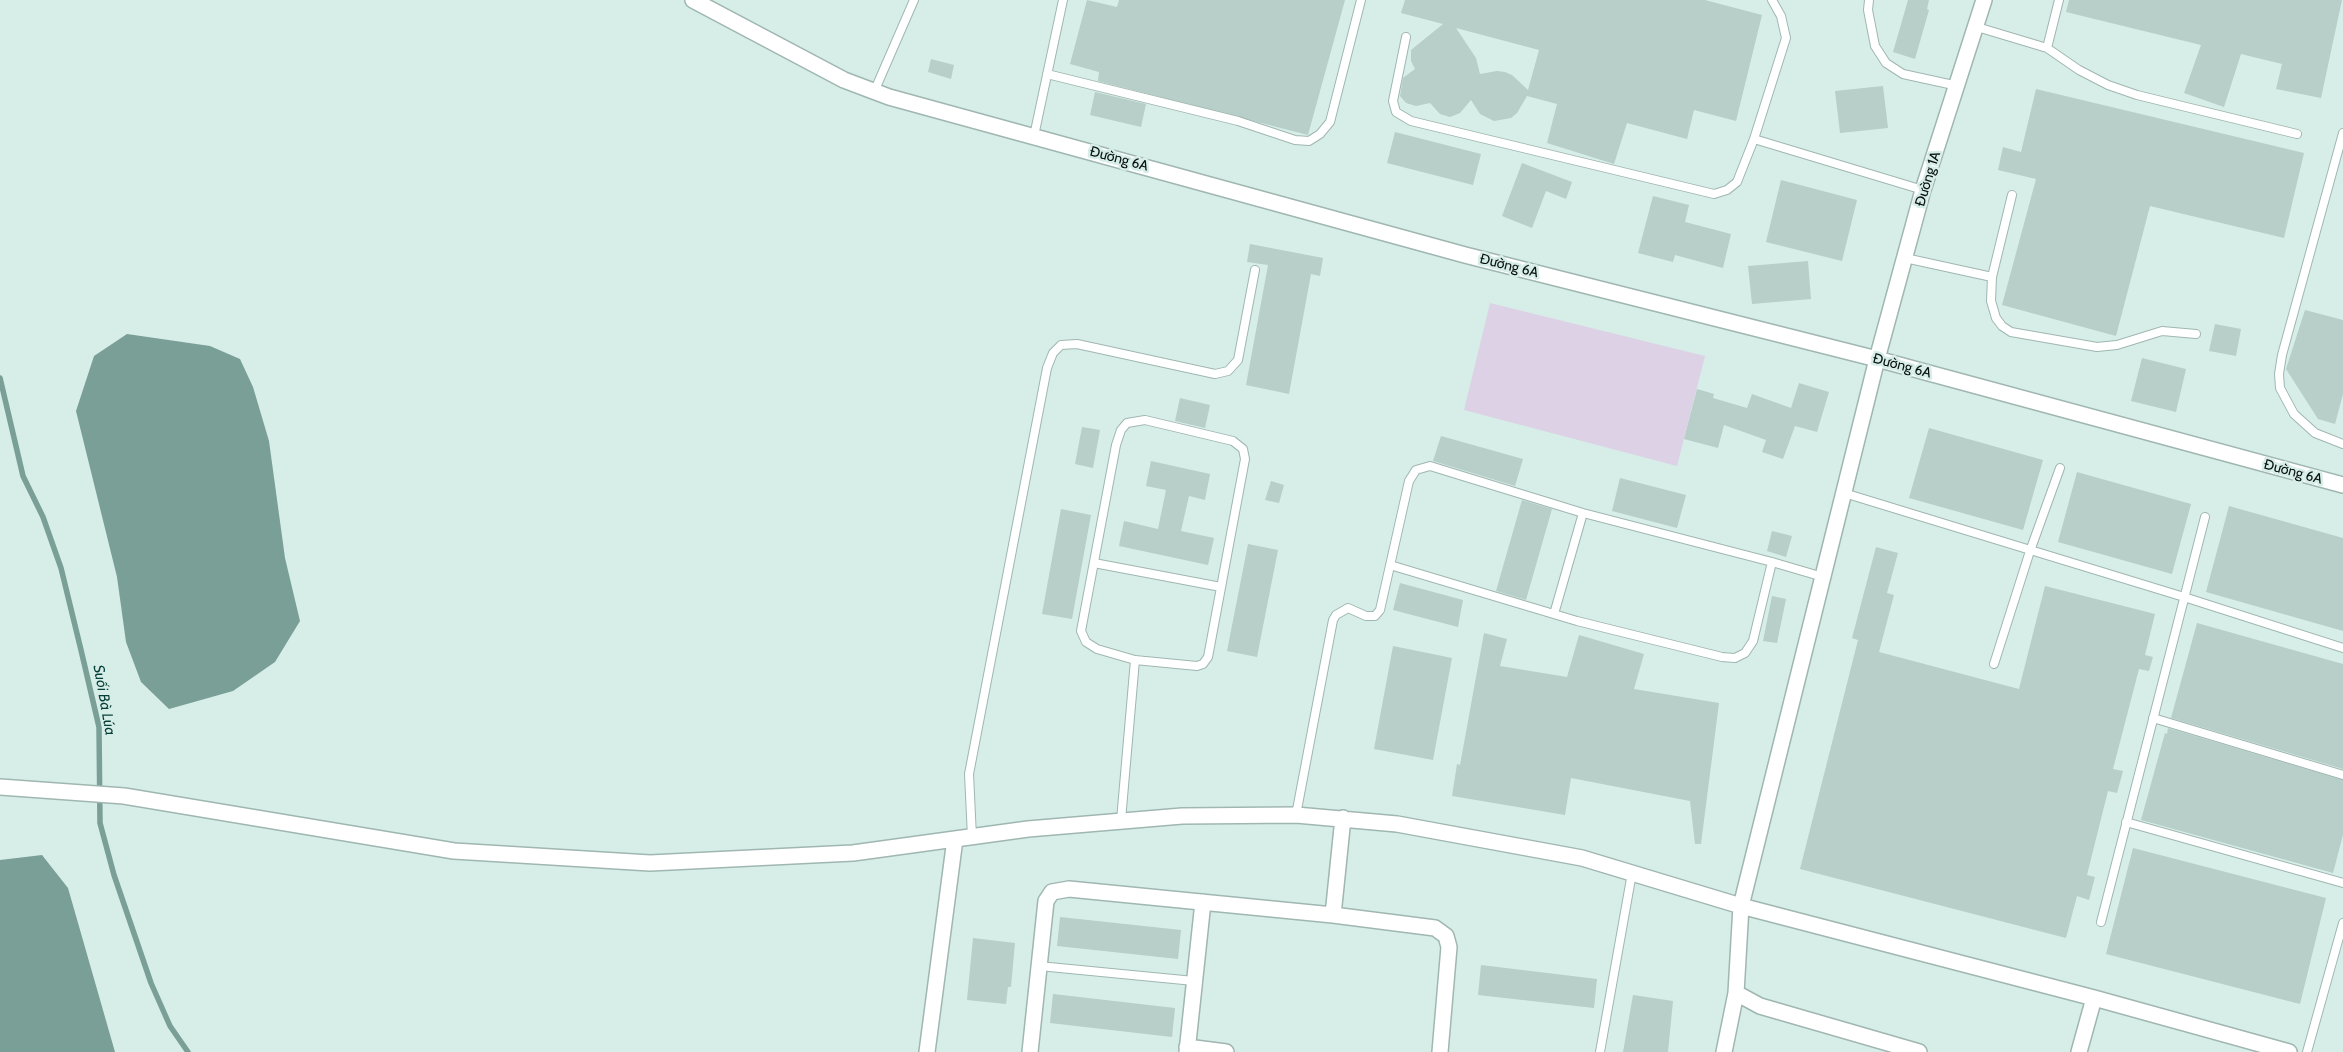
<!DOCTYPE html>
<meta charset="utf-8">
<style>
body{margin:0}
canvas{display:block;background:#d6ede8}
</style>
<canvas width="2343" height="1052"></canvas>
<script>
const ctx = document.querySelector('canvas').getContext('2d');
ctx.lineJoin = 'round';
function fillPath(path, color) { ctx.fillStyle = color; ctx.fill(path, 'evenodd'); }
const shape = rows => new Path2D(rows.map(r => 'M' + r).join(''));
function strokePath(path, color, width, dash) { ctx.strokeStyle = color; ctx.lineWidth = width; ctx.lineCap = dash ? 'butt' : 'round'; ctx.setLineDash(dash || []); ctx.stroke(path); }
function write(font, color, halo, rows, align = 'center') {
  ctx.font = font + ' Cabin,sans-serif'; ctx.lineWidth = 5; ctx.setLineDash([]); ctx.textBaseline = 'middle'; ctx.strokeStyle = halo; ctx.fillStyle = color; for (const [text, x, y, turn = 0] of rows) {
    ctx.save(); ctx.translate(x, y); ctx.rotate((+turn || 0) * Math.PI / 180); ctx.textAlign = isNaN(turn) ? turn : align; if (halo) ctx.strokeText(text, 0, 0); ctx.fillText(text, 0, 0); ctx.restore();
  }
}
fillPath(shape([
 [1490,303,1705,356,1677,466,1464,410]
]), '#ddd2e5');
fillPath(shape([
 [127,334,210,346,240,359,253,387,269,441,285,558,300,621,275,662,233,691,169,709,141,682,126,642,117,577,76,411,94,356],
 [42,855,68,888,115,1052,0,1052,0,860]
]), '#7a9f97');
strokePath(shape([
 [0,378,23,476,43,517,61,568,81,650,99,727,100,823,114,875,151,983,170,1026,188,1052]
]), '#7a9f97', 5.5);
fillPath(shape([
 [1087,0,1117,7,1119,0,1345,0,1308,135,1098,81,1099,72,1070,64],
 [1405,0,1705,0,1762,15,1736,121,1694,110,1687,139,1627,123,1614,164,1547,143,1557,104,1527,96,1517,113,1511,118,1494,121,1480,114,1471,100,1460,113,1450,117,1440,114,1430,103,1416,106,1406,103,1400,96,1403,78,1415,69,1411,61,1411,50,1443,24,1401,13],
 [1456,28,1539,50,1528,90,1512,75,1505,72,1497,71,1480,74,1476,58],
 [1908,0,1929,0,1927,9,1929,10,1915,59,1893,52],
 [2069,0,2342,0,2321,98,2276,89,2282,64,2241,54,2224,107,2184,93,2201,45,2066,12],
 [931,59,954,65,951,79,928,72],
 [1883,86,1888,128,1840,133,1835,91],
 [2036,89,2304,153,2284,238,2150,206,2116,336,2002,305,2036,179,1998,170,2003,147,2021,152],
 [1095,92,1146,104,1141,127,1090,115],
 [1395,132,1481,154,1473,185,1387,163],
 [1522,163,1572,182,1566,199,1546,191,1532,228,1502,216],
 [1781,180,1857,200,1842,261,1766,242],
 [1653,196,1689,205,1685,222,1731,234,1723,268,1675,255,1673,262,1638,253],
 [1250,244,1323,258,1320,276,1311,274,1289,394,1246,385,1268,265,1247,262],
 [1808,261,1811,299,1752,304,1748,266],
 [2305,310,2343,320,2343,394,2335,424,2318,419,2286,369],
 [2215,324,2241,329,2236,356,2209,351],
 [2142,358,2186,369,2176,412,2131,401],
 [1799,383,1829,392,1817,432,1795,426,1783,459,1762,452,1766,440,1724,425,1718,448,1684,439,1697,389,1714,394,1713,398,1747,408,1752,394,1791,408],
 [1180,398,1210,405,1205,428,1175,421],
 [1082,427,1100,430,1093,468,1075,464],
 [1929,428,2043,460,2023,530,1909,498],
 [1441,436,1523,459,1515,486,1433,461],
 [1151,461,1210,474,1205,500,1189,496,1181,531,1214,538,1208,565,1119,546,1124,521,1158,529,1166,490,1146,486],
 [2077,472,2191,504,2172,574,2058,542],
 [1620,478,1686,495,1677,528,1612,511],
 [1271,481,1284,485,1279,503,1265,500],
 [1522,500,1552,509,1526,600,1496,591],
 [2229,506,2343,538,2343,631,2206,592],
 [1061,509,1091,515,1072,619,1042,614],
 [1772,531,1792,536,1786,557,1767,551],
 [1248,544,1278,550,1257,657,1227,651],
 [1876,547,1898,553,1887,593,1894,595,1879,652,2019,689,2045,586,2155,614,2145,655,2153,657,2149,671,2139,669,2113,769,2123,771,2117,793,2108,791,2087,875,2095,877,2089,900,2077,896,2066,938,1800,869,1858,640,1852,638],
 [1400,583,1463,600,1458,627,1393,610],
 [1772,596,1786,599,1777,643,1763,641],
 [2197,623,2343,664,2343,769,2171,718],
 [1484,633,1507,639,1500,666,1567,677,1579,635,1644,654,1634,689,1719,703,1701,844,1695,844,1690,801,1571,778,1565,815,1452,796,1457,764,1460,765],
 [1393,646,1452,658,1433,760,1374,749],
 [2168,728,2343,780,2343,835,2333,873,2141,820,2165,733,2167,734],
 [2133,848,2326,898,2300,1004,2106,954],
 [1060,917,1181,930,1178,959,1057,946],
 [973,938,1015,943,1011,987,1008,987,1006,1004,967,1000],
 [1481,965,1597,979,1594,1008,1478,995],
 [1053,994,1175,1008,1172,1037,1050,1023],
 [1633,995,1673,1001,1668,1052,1623,1052]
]), '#b7cec9');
const lane = shape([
 [1772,0,1781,16,1786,38,1754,139,1923,190],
 [1869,0,1868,10,1875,46,1886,63,1903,74,1958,86],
 [1977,27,2047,48,2079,70,2108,85,2137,95,2297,134],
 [1406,37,1393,101,1396,112,1411,121,1714,194,1727,190,1737,182,1754,139],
 [2047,48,2059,0],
 [1047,74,1238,121,1295,140,1309,141,1320,134,1330,122,1361,0],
 [874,92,914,0],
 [2343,133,2282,355,2279,374,2280,388,2294,414,2315,433,2343,444],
 [1034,136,1063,0],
 [1905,258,1992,277,2012,195],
 [1992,277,1991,301,1996,318,2002,326,2011,332,2097,347,2117,345,2162,331,2196,334],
 [1145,420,1233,441,1243,449,1245,459,1208,657,1203,664,1197,666,1135,660,1097,649,1086,642,1081,631,1116,445,1121,430,1127,423,1145,420],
 [1844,493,2184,597,2343,648],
 [1094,563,1221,587],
 [1390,565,1577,621,1722,657,1735,658,1745,653,1753,641,1772,562],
 [1554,614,1583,513],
 [1994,664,2030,551,2060,468],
 [2153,718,2343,775],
 [1296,815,1333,620,1336,615,1348,608,1366,616,1375,616,1380,610,1409,481,1416,470,1430,466,1583,513,1772,562,1823,577],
 [1121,820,1135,660],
 [2126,822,2343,883],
 [972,837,969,774,1047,368,1053,353,1061,345,1077,344,1215,374,1228,371,1238,360,1255,270],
 [2101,922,2205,517],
 [1039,966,1194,981],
 [1600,1052,1632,873],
 [2307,1052,2343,923]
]);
const street = shape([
 [693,0,844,80,889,97,1465,255,1877,359,2343,485],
 [0,787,124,796,454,851,650,863,853,853,1028,829,1182,816,1296,815,1397,824,1582,858,1741,906,2094,998,2289,1052],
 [1333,915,1343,818],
 [1187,1047,1226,1052],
 [927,1052,955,839],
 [1030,1052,1046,901,1052,892,1069,889,1333,915,1435,928,1446,936,1449,947,1440,1052],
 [1187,1052,1203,902],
 [1724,1052,1736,993],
 [1919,1052,1760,1006,1736,993,1741,906,1877,359,1923,190,1984,0],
 [2079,1052,2094,998]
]);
strokePath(lane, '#a0b7b1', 10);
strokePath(street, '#a0b7b1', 18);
strokePath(lane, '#fff', 8);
strokePath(street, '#fff', 15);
write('14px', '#08100e', '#d6ede8', [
 ["Đường 6A",1119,159,15],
 ["Đường 1A",1928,179,-73],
 ["Đường 6A",1509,266,14],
 ["Đường 6A",1902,366,15],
 ["Đường 6A",2293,472,15]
]);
write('italic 15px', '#053f37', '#d6ede8', [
 ["Suối Bà Lúa",104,700,80]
]);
</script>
